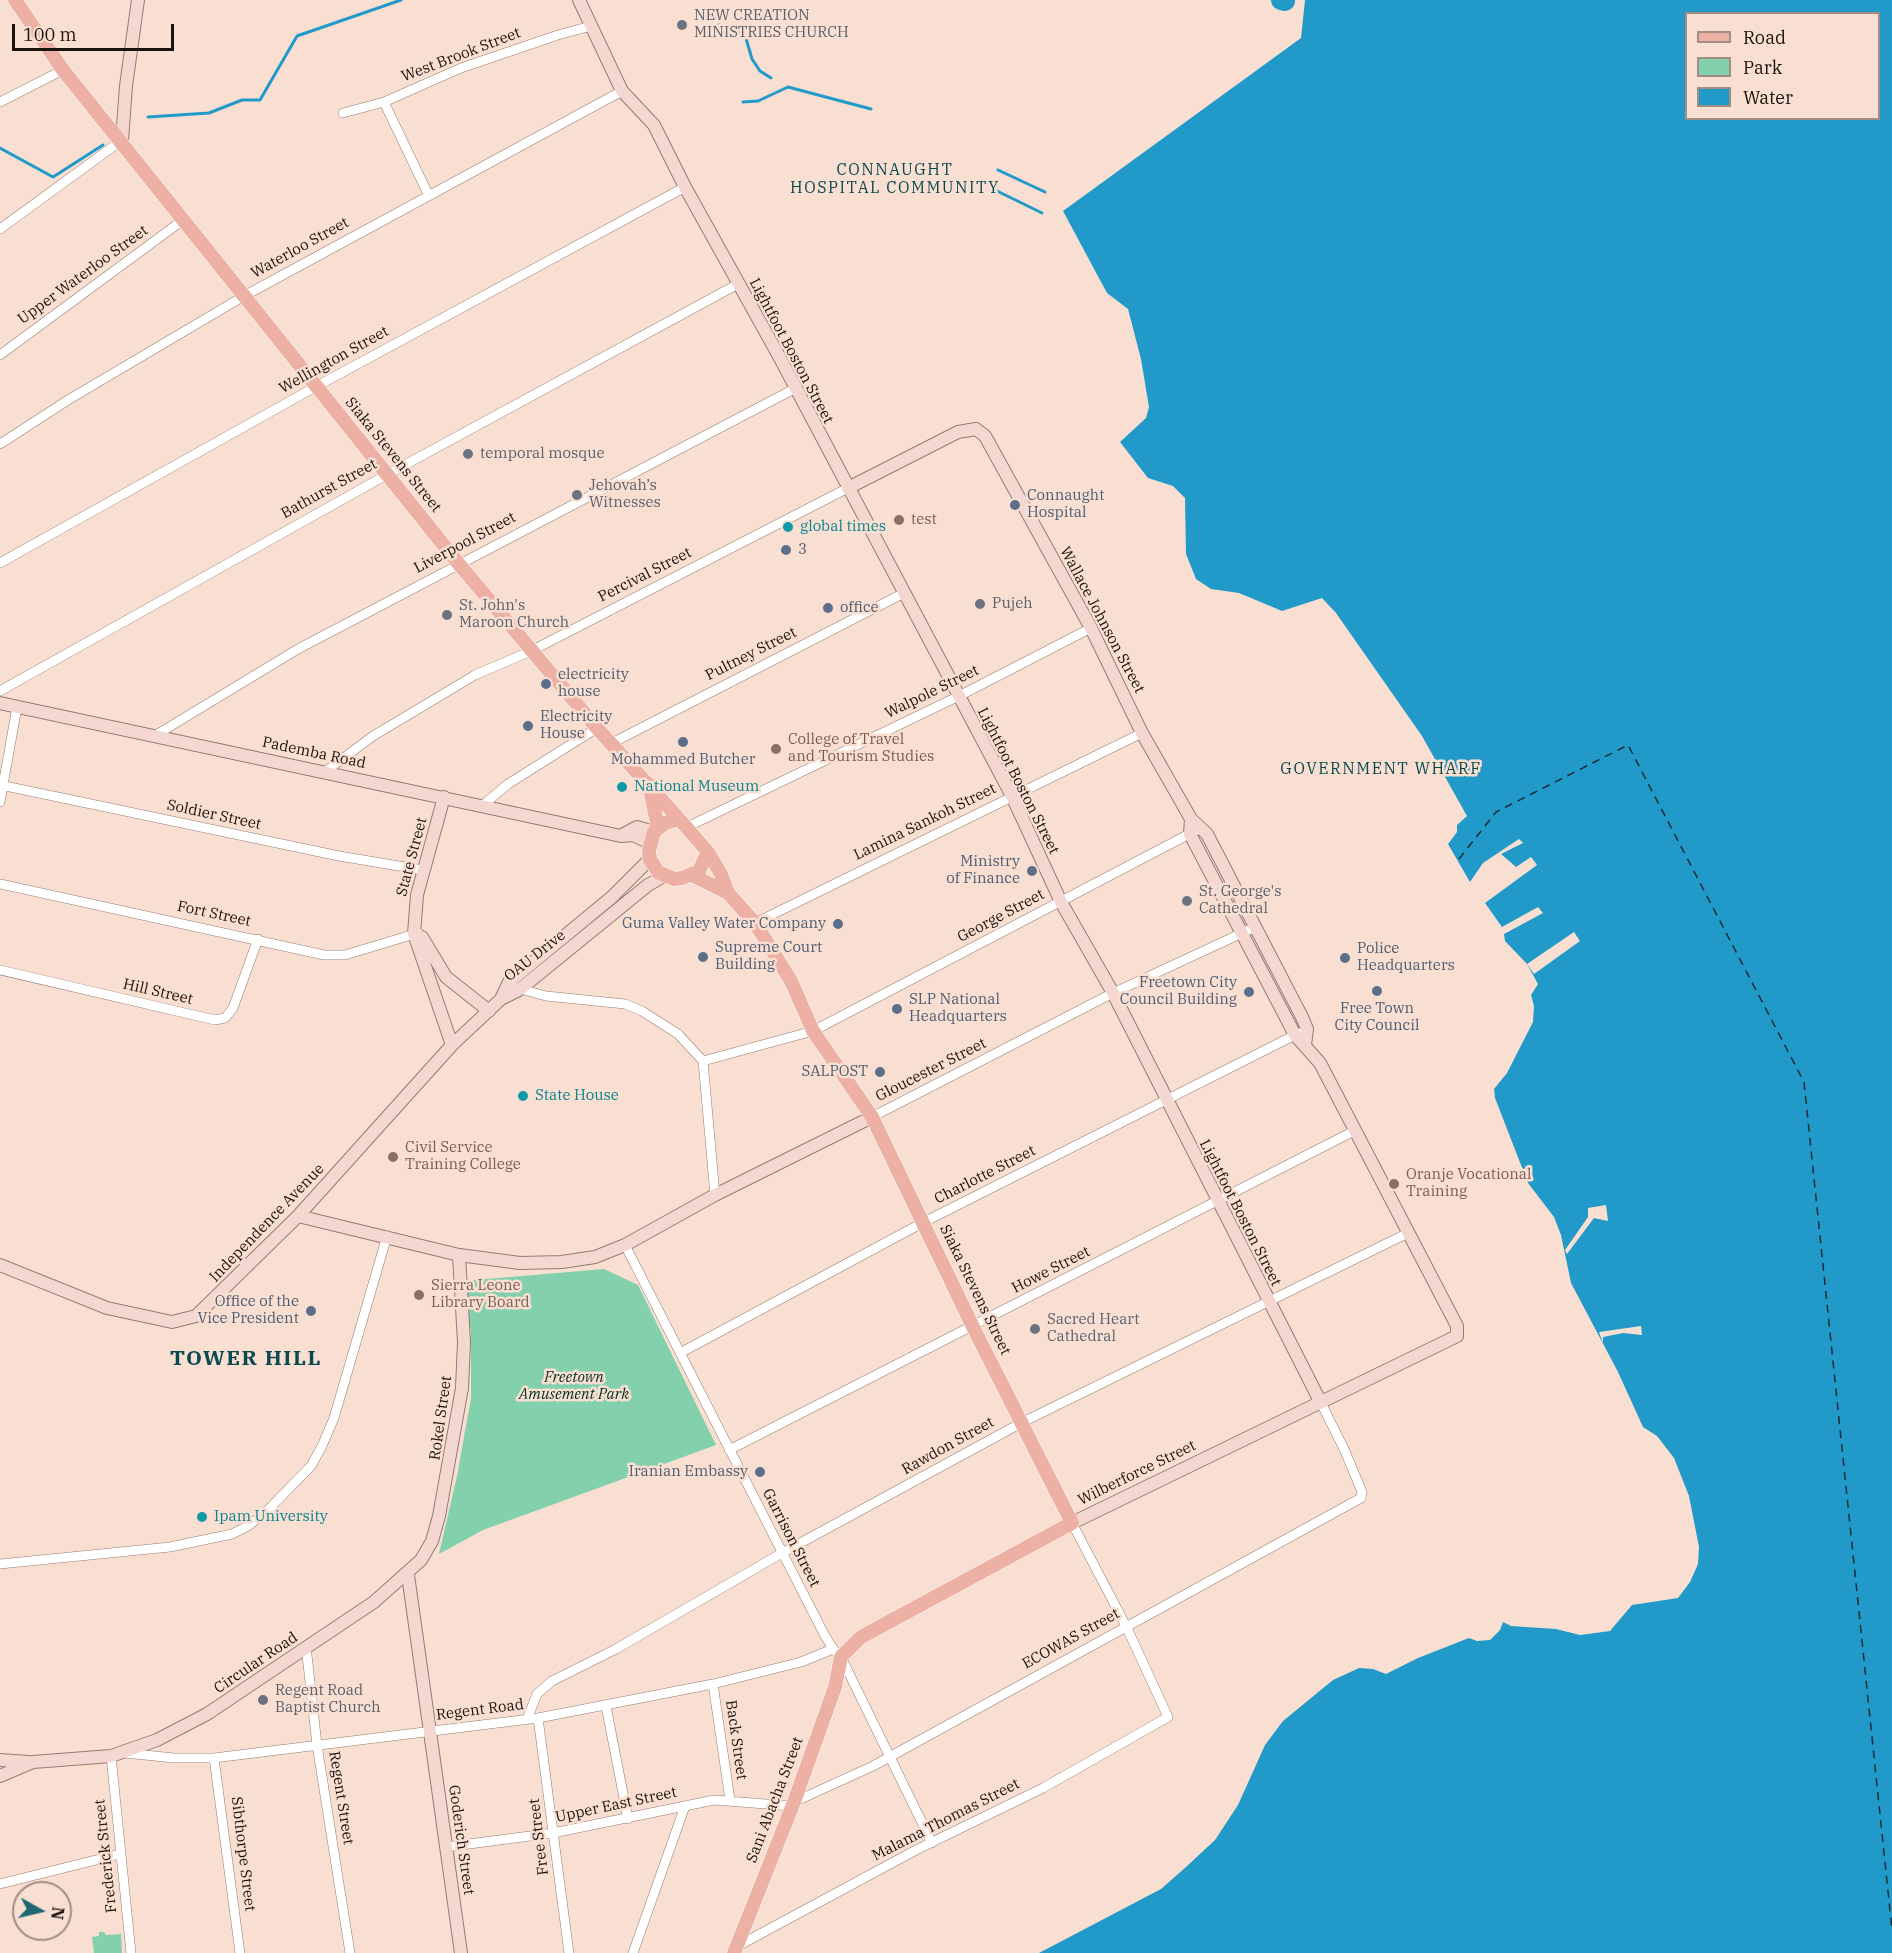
<!DOCTYPE html>
<meta charset="utf-8">
<style>
body{margin:0}
#map{position:relative;width:1892px;height:1953px;overflow:hidden;background:#f9dfd2;font-family:"IBM Plex Serif",serif}
canvas{display:block}
.legend{position:absolute;left:1685px;top:12px;width:195px;height:108px;box-sizing:border-box;background:#f9dfd2;border:2px solid #a08d83;margin:0;padding:8px 10px;list-style:none;font-size:18px;color:#1a120d}
.legend li{display:flex;align-items:center;gap:12px;height:30px}
.legend b{width:30px;border:2px solid #a08d83}
.north{position:absolute;left:12px;top:1881px;width:60px;height:60px;box-sizing:border-box;background:#f9dfd2;border:2px solid #a08d83;border-radius:50%;rotate:98deg;font-size:16px;font-weight:700;line-height:24px;text-align:center;color:#1a120d}
.north::after{content:'';display:block;margin:auto;width:21px;height:27px;background:#1d6871;clip-path:polygon(50% 0,100% 100%,50% 72%,0 100%)}
.scale{position:absolute;left:12px;top:24px;width:162px;height:27px;box-sizing:border-box;border:3px solid #1a120d;border-top:0;padding-left:8px;font-size:18px;line-height:21px;white-space:nowrap;color:#1a120d;-webkit-text-stroke:4px #f9dfd2;paint-order:stroke}
</style>
<div id="map">
<canvas width="1892" height="1953"></canvas>
<ul class="legend">
<li><b style="height:8px;background:#ecb0a5"></b>Road</li>
<li><b style="height:16px;background:#83d1ac"></b>Park</li>
<li><b style="height:16px;background:#219aca"></b>Water</li>
</ul>
<div class="north">N</div>
<div class="scale">100 m</div>
</div>
<script>
const ctx = document.querySelector('canvas').getContext('2d');
ctx.lineJoin = 'round';
function fillPath(path, color) { ctx.fillStyle = color; ctx.fill(path, 'evenodd'); }
const shape = rows => new Path2D(rows.map(r => 'M' + r).join(''));
function strokePath(path, color, width, dash) { ctx.strokeStyle = color; ctx.lineWidth = width; ctx.lineCap = dash ? 'butt' : 'round'; ctx.setLineDash(dash || []); ctx.stroke(path); }
function write(font, color, halo, rows, align = 'center') {
  ctx.font = font + ' "IBM Plex Serif",serif'; ctx.lineWidth = 5; ctx.setLineDash([]); ctx.textBaseline = 'middle'; ctx.strokeStyle = halo; ctx.fillStyle = color; for (const [text, x, y, turn = 0] of rows) {
    ctx.save(); ctx.translate(x, y); ctx.rotate((+turn || 0) * Math.PI / 180); ctx.textAlign = isNaN(turn) ? turn : align; if (halo) ctx.strokeText(text, 0, 0); ctx.fillText(text, 0, 0); ctx.restore();
  }
}
fillPath(shape([
 [604,1269,638,1285,716,1445,483,1530,439,1554,457,1476,471,1398,471,1332,463,1281],
 [99,1932,104,1932,106,1935,121,1934,122,1953,94,1953,92,1937,99,1936]
]), '#83d1ac');
fillPath(shape([
 [1305,0,1892,0,1892,1953,1039,1953,1161,1889,1186,1867,1215,1840,1238,1805,1265,1745,1283,1721,1333,1680,1359,1668,1373,1669,1386,1674,1418,1658,1469,1638,1477,1641,1490,1640,1500,1630,1503,1622,1511,1626,1556,1629,1580,1635,1610,1631,1632,1605,1678,1598,1690,1582,1698,1564,1699,1547,1689,1496,1674,1458,1657,1436,1643,1427,1618,1372,1571,1283,1561,1235,1554,1217,1528,1183,1495,1098,1494,1089,1507,1073,1533,1022,1534,1006,1531,995,1538,984,1527,964,1505,941,1504,934,1543,913,1538,907,1502,927,1485,903,1537,865,1531,857,1516,867,1501,854,1523,843,1519,839,1483,863,1470,882,1448,844,1457,832,1457,825,1467,816,1422,736,1336,613,1322,598,1282,611,1239,593,1211,589,1196,579,1186,554,1185,498,1173,486,1148,478,1120,442,1146,418,1149,407,1141,359,1128,309,1107,293,1063,211,1301,38],
 [1686,14,1878,14,1878,118,1686,118]
]), '#219aca');
fillPath(shape([
 [1574,932,1580,941,1534,974,1527,964],
 [1606,1205,1608,1221,1594,1218,1567,1254,1565,1250,1588,1217,1588,1208],
 [1641,1326,1642,1335,1623,1333,1603,1337,1603,1343,1600,1335,1599,1332]
]), '#f9dfd2');
strokePath(shape([
 [719,25,745,35,752,59,760,71,771,78],
 [743,102,758,101,788,87,871,109],
 [148,117,209,113,242,100,260,100,297,36,401,0],
 [0,148,53,177,103,145],
 [998,170,1045,192],
 [997,191,1042,213]
]), '#219aca', 3);
strokePath(shape([
 [1281,0,1285,1]
]), '#219aca', 20);
strokePath(shape([
 [1459,859,1496,812,1628,745,1804,1082,1892,1930]
]), '#1a2d36', 1.5, [8, 6]);
const street = shape([
 [0,102,63,70],
 [384,102,428,194],
 [343,113,384,102,461,68,558,35,591,26],
 [0,229,122,140],
 [0,355,183,220],
 [0,444,68,400,244,296,622,91],
 [0,563,317,386,685,187],
 [0,691,388,474,738,284],
 [156,735,298,649,794,389],
 [612,743,904,593],
 [326,771,373,736,475,675,531,651,848,488],
 [0,785,339,856,423,870],
 [0,802,17,707],
 [483,805,508,784,597,728],
 [687,827,959,696,1091,628],
 [0,884,324,955,345,955,418,933],
 [755,923,1142,733],
 [0,970,215,1020,225,1018,233,1008,258,939],
 [517,988,546,996,625,1004,642,1011,678,1034,703,1061],
 [703,1061,813,1031,1195,831],
 [703,1061,715,1195],
 [872,1117,1113,993,1253,928],
 [625,1245,824,1634,833,1649,841,1657,932,1843],
 [680,1353,924,1222,1299,1033],
 [729,1450,1354,1131],
 [0,1564,170,1547,232,1534,248,1526,266,1512,311,1466,322,1446,334,1418,387,1236],
 [306,1646,317,1745,350,1953],
 [713,1684,730,1800],
 [606,1706,628,1819],
 [538,1718,569,1953],
 [527,1719,537,1694,552,1681,616,1649,782,1553,1023,1422,1408,1233],
 [125,1753,174,1758,214,1758,538,1718,713,1684,801,1662,833,1649],
 [111,1756,131,1953],
 [214,1758,240,1953],
 [794,1802,873,1766,1361,1498,1362,1492,1345,1451,1321,1403],
 [446,1847,553,1833,714,1800,792,1806],
 [0,1884,120,1854],
 [736,1947,916,1850,1043,1788,1168,1717,1126,1626,1072,1523],
 [633,1953,685,1806]
]);
const secondary = shape([
 [579,0,622,91,654,125,685,187,780,358,1012,796,1061,902,1113,993,1321,1403],
 [122,140,126,86,138,0],
 [848,488,958,432,976,429,985,436,1091,628,1142,733,1191,819,1207,834,1302,1017,1307,1029,1305,1045],
 [0,703,621,836,633,835,650,843],
 [444,797,417,895,414,934,452,1045],
 [622,835,637,827,654,832],
 [422,937,446,977,489,1011],
 [501,999,509,982,612,897,650,859],
 [298,1216,459,1255,520,1263,562,1262,595,1257,625,1245,715,1195,872,1117],
 [0,1265,107,1308,172,1322,196,1316,298,1216,452,1045,501,999,519,990,648,885,664,876],
 [1072,1523,1457,1336,1457,1326,1320,1063,1295,1035,1190,834,1191,819],
 [408,1575,461,1953],
 [0,1760,29,1762],
 [0,1776,33,1762,111,1756,157,1740,207,1714,374,1602,421,1560,432,1541,439,1516,462,1388,464,1342,459,1255]
]);
const primary = shape([
 [15,0,63,70,458,563,597,728,679,819],
 [649,784,658,828],
 [679,819,708,852,699,871,682,878,674,879,658,872,650,859,649,851,654,832,665,823,679,819],
 [708,852,721,874,728,893],
 [692,875,728,893,755,923,791,981,813,1031,872,1117,973,1327,1072,1523,861,1637,841,1657,835,1687,794,1802,734,1953]
]);
strokePath(street, '#947c71', 10);
strokePath(secondary, '#947c71', 14);
strokePath(primary, '#fff', 15);
strokePath(street, '#fff', 9);
strokePath(secondary, '#f5d7d2', 12);
strokePath(primary, '#ecb0a5', 14);
for (const [x, y, r, color] of [
 [682,25,6,"#6b7280"],
 [468,454,6,"#6b7280"],
 [577,495,6,"#6b7280"],
 [1015,505,6,"#5c6f8a"],
 [899,520,6,"#8d6e63"],
 [788,527,6,"#0f9aa8"],
 [786,550,6,"#5c6f8a"],
 [980,604,6,"#6b7280"],
 [828,608,6,"#5c6f8a"],
 [447,615,6,"#6b7280"],
 [546,684,6,"#5c6f8a"],
 [528,726,6,"#5c6f8a"],
 [683,742,6,"#5c6f8a"],
 [776,749,6,"#8d6e63"],
 [622,787,6,"#0f9aa8"],
 [1032,871,6,"#5c6f8a"],
 [1187,901,6,"#6b7280"],
 [838,924,6,"#5c6f8a"],
 [703,957,6,"#5c6f8a"],
 [1345,958,6,"#5c6f8a"],
 [1377,991,6,"#5c6f8a"],
 [1249,992,6,"#5c6f8a"],
 [897,1009,6,"#5c6f8a"],
 [880,1072,6,"#5c6f8a"],
 [523,1096,6,"#0f9aa8"],
 [393,1157,6,"#8d6e63"],
 [1394,1184,6,"#8d6e63"],
 [419,1295,6,"#8d6e63"],
 [311,1311,6,"#5c6f8a"],
 [1035,1329,6,"#6b7280"],
 [760,1472,6,"#5c6f8a"],
 [202,1517,6,"#0f9aa8"],
 [263,1700,6,"#6b7280"]
]) { const dot = new Path2D(); dot.arc(x, y, r, 0, 2 * Math.PI); ctx.fillStyle = color; ctx.fill(dot); strokePath(dot, '#f9dfd2', 2); }
write('15px', '#5b616d', '#f9dfd2', [
 ["NEW CREATION",694,16],
 ["MINISTRIES CHURCH",694,33],
 ["temporal mosque",480,454],
 ["Jehovah’s",589,486],
 ["Witnesses",589,503],
 ["Pujeh",992,604],
 ["St. John's",459,606],
 ["Maroon Church",459,623],
 ["St. George's",1199,892],
 ["Cathedral",1199,909],
 ["Sacred Heart",1047,1320],
 ["Cathedral",1047,1337],
 ["Regent Road",275,1691],
 ["Baptist Church",275,1708]
], 'left');
write('15px', '#1a120d', '#f9dfd2', [
 ["West Brook Street",461,55,-21],
 ["Waterloo Street",300,248,-29],
 ["Upper Waterloo Street",83,275,-36],
 ["Lightfoot Boston Street",791,351,62],
 ["Wellington Street",334,360,-29],
 ["Siaka Stevens Street",393,455,51],
 ["Bathurst Street",329,489,-29],
 ["Liverpool Street",465,543,-28],
 ["Percival Street",645,575,-27],
 ["Wallace Johnson Street",1102,620,62],
 ["Pultney Street",751,654,-27],
 ["Walpole Street",932,692,-26],
 ["Pademba Road",314,753,12],
 ["Lightfoot Boston Street",1018,781,63],
 ["Soldier Street",214,815,12],
 ["Lamina Sankoh Street",925,822,-26],
 ["State Street",412,857,-75],
 ["Fort Street",214,914,12],
 ["George Street",1001,916,-28],
 ["OAU Drive",535,956,-38],
 ["Hill Street",158,992,13],
 ["Gloucester Street",931,1070,-27],
 ["Charlotte Street",985,1175,-27],
 ["Lightfoot Boston Street",1240,1213,63],
 ["Independence Avenue",267,1223,-46],
 ["Howe Street",1051,1270,-27],
 ["Siaka Stevens Street",975,1290,64],
 ["Rokel Street",441,1418,-82],
 ["Rawdon Street",948,1446,-29],
 ["Wilberforce Street",1137,1473,-26],
 ["Garrison Street",791,1538,63],
 ["ECOWAS Street",1071,1639,-29],
 ["Circular Road",256,1663,-34],
 ["Regent Road",480,1710,-7],
 ["Back Street",736,1740,82],
 ["Regent Street",341,1798,81],
 ["Sani Abacha Street",775,1800,-69],
 ["Upper East Street",616,1805,-12],
 ["Malama Thomas Street",946,1820,-27],
 ["Free Street",539,1837,-97],
 ["Goderich Street",461,1840,82],
 ["Sibthorpe Street",243,1854,83],
 ["Frederick Street",106,1856,-96]
]);
write('15px', '#4e5e75', '#f9dfd2', [
 ["Connaught",1027,496],
 ["Hospital",1027,513],
 ["3",798,550],
 ["office",840,608],
 ["electricity",558,675],
 ["house",558,692],
 ["Electricity",540,717],
 ["House",540,734],
 ["Mohammed Butcher",683,760,"center"],
 ["Ministry",1020,862,"right"],
 ["of Finance",1020,879,"right"],
 ["Guma Valley Water Company",826,924,"right"],
 ["Supreme Court",715,948],
 ["Building",715,965],
 ["Police",1357,949],
 ["Headquarters",1357,966],
 ["Freetown City",1237,983,"right"],
 ["Council Building",1237,1000,"right"],
 ["SLP National",909,1000],
 ["Headquarters",909,1017],
 ["Free Town",1377,1009,"center"],
 ["City Council",1377,1026,"center"],
 ["SALPOST",868,1072,"right"],
 ["Office of the",299,1302,"right"],
 ["Vice President",299,1319,"right"],
 ["Iranian Embassy",748,1472,"right"]
], 'left');
write('15px', '#785e54', '#f9dfd2', [
 ["test",911,520],
 ["College of Travel",788,740],
 ["and Tourism Studies",788,757],
 ["Civil Service",405,1148],
 ["Training College",405,1165],
 ["Oranje Vocational",1406,1175],
 ["Training",1406,1192],
 ["Sierra Leone",431,1286],
 ["Library Board",431,1303]
], 'left');
write('15px', '#0d838f', '#f9dfd2', [
 ["global times",800,527],
 ["National Museum",634,787],
 ["State House",535,1096],
 ["Ipam University",214,1517]
], 'left');
write('italic 15px', '#003220', '#f9dfd2', [
 ["Freetown",574,1378],
 ["Amusement Park",574,1395]
]);
ctx.letterSpacing = '1.5px';
write('16px', '#0a4950', '#f9dfd2', [
 ["CONNAUGHT",895,170],
 ["HOSPITAL COMMUNITY",895,188],
 ["GOVERNMENT WHARF",1381,769]
]);
ctx.letterSpacing = '0px';
ctx.letterSpacing = '1.5px';
write('bold 21px', '#0a4950', '#f9dfd2', [
 ["TOWER HILL",246,1359]
]);
ctx.letterSpacing = '0px';
</script>
